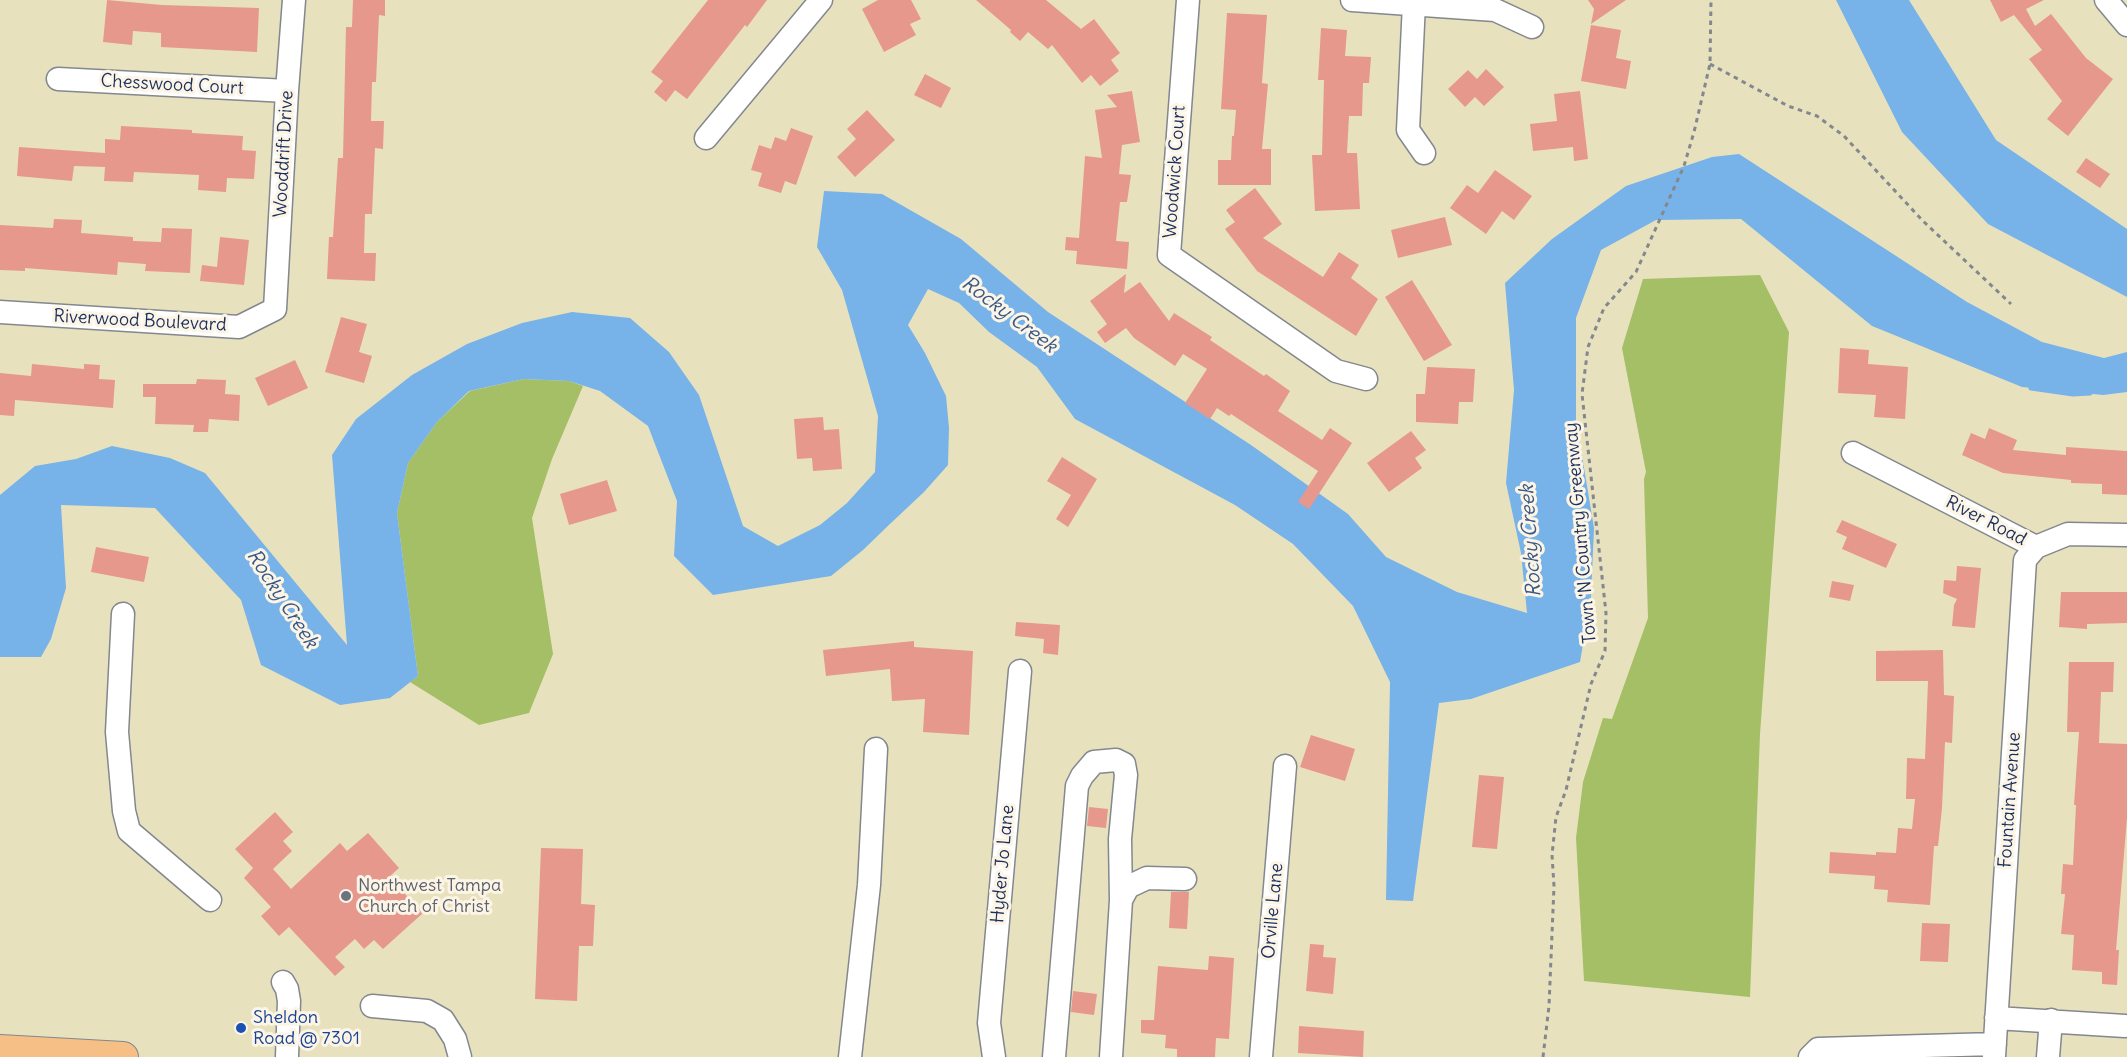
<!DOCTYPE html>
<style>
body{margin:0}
canvas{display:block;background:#e8e1be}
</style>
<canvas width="2127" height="1057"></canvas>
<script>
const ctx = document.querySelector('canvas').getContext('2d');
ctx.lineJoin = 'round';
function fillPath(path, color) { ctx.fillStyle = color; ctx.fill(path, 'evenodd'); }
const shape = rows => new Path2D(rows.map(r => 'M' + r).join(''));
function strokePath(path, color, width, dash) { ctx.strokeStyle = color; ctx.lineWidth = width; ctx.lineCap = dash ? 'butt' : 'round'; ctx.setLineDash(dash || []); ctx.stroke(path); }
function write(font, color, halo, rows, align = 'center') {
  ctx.font = font + ' Delius,sans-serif'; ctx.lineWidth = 6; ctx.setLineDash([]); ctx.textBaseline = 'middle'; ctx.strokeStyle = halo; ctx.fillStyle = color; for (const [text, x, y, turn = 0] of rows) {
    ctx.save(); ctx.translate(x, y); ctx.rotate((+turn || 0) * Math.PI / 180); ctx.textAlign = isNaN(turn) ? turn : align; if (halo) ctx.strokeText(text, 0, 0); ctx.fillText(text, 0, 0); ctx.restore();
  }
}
fillPath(shape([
 [1760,275,1789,332,1760,734,1750,997,1584,981,1576,838,1583,782,1603,718,1612,719,1648,618,1644,479,1646,472,1622,348,1643,279],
 [524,379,569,381,583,386,552,459,532,518,553,654,529,713,479,725,410,682,418,676,397,513,408,463,437,422,470,391]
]), '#a4bf65');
fillPath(shape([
 [1836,0,1909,0,1996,140,2127,229,2127,297,1988,224,1902,132],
 [1739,154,1967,302,2042,342,2104,358,2127,352,2127,392,2103,395,2022,387,1872,326,1741,219,1656,220,1601,250,1576,318,1576,420,1594,528,1591,597,1580,662,1471,699,1439,703,1413,901,1386,900,1390,682,1353,606,1293,544,1235,505,1075,419,1037,367,989,332,959,303,928,289,908,325,925,353,946,396,949,428,948,465,924,492,891,523,863,550,831,576,713,595,674,556,677,501,648,426,600,391,569,381,524,379,469,391,437,422,408,463,397,513,418,676,390,698,340,705,261,665,241,600,155,508,61,505,66,588,51,639,41,657,0,657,0,495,35,466,76,459,112,446,170,458,205,473,347,645,332,455,356,419,412,375,467,344,522,323,572,312,630,318,669,352,699,395,743,526,778,546,820,525,847,503,875,472,878,416,842,290,817,247,824,191,882,194,961,239,1048,312,1251,445,1348,514,1386,557,1457,592,1527,613,1521,553,1506,483,1514,390,1505,283,1552,239,1626,186,1712,157]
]), '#77b3e8');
strokePath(shape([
 [2031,388,2073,394,2090,393]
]), '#77b3e8', 5);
fillPath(shape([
 [107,0,162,5,259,8,257,52,161,47,161,33,133,31,132,45,103,42],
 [353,0,385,0,385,16,379,15,376,82,372,82,371,121,384,121,383,149,375,148,372,214,365,214,364,253,376,253,375,281,327,279,329,237,333,237,338,158,343,158,346,27,352,27],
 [708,0,767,0,747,27,745,25,687,99,675,90,666,102,654,92,663,81,651,72],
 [878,0,911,0,921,19,910,24,916,35,884,52,862,9],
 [976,0,1046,0,1081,29,1094,19,1120,53,1111,60,1119,71,1100,86,1091,75,1082,83,1052,45,1048,49,1028,32,1020,41,1010,32,1011,30],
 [1588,0,1626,0,1591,24,1594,9],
 [1990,0,2044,0,2026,9,2035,26,2051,14,2086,58,2113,79,2068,136,2047,119,2062,101,2029,59,2042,50,2014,15,2001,22],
 [1227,13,1267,15,1262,83,1268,84,1262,149,1271,149,1271,185,1218,185,1218,160,1231,160,1232,136,1234,136,1236,110,1221,109],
 [1591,25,1621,30,1616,58,1631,61,1626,89,1581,81],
 [1321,28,1347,30,1345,56,1371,57,1369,83,1363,83,1362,116,1349,116,1347,153,1357,153,1360,209,1315,211,1312,155,1322,155,1324,80,1318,80],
 [1486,69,1504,87,1484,106,1475,97,1465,107,1448,89,1468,70,1477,79],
 [925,74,951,88,941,108,914,95],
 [1132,91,1140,142,1122,145,1119,174,1131,175,1127,202,1120,202,1116,241,1129,242,1127,269,1076,264,1077,251,1065,250,1066,237,1079,238,1085,156,1102,158,1095,110,1117,107,1107,95],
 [1580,91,1588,159,1574,161,1573,147,1533,151,1530,124,1557,121,1554,94],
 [867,110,895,140,855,177,837,157,856,139,847,129],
 [121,126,192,130,192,133,243,136,242,150,256,151,254,179,227,178,226,192,198,190,199,175,134,172,133,182,104,181,105,167,74,166,72,181,17,176,19,147,105,153,105,139,120,140],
 [791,128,813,136,796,185,785,181,781,193,758,186,762,173,751,170,759,145,771,149,775,137,786,141],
 [2086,158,2110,174,2100,188,2076,172],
 [1495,170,1532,196,1514,220,1502,211,1486,234,1450,208,1467,185,1478,193],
 [1255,188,1282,224,1263,238,1323,277,1339,252,1359,265,1351,278,1378,299,1356,336,1257,271,1225,229,1235,222,1226,210],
 [1445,217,1452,245,1398,258,1391,230],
 [54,219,82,220,81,233,133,237,133,241,161,242,162,228,192,229,190,273,145,271,146,264,118,262,117,275,25,268,25,271,0,270,0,225,53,228],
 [220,237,249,240,244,285,200,281,202,265,217,267],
 [1126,274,1124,293,1140,282,1169,321,1174,313,1212,337,1210,340,1264,376,1266,374,1290,391,1278,411,1322,440,1330,428,1352,443,1309,509,1298,502,1318,471,1231,414,1229,416,1217,408,1210,419,1185,403,1207,369,1183,354,1175,366,1134,338,1126,328,1105,343,1097,332,1107,324,1090,301],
 [1412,280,1452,345,1424,361,1385,297],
 [341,317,367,324,359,352,372,356,364,383,325,372],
 [1840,348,1869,350,1868,364,1908,367,1905,419,1874,417,1876,395,1838,393],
 [295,360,308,388,268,406,255,378],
 [32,364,84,369,84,364,100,365,99,379,115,380,113,408,15,400,14,416,0,415,0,373,31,376],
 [1427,367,1475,369,1473,402,1459,402,1458,424,1416,422,1416,394,1425,394],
 [197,379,226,380,225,394,240,395,239,421,209,419,208,432,193,432,194,425,155,424,156,397,143,397,143,384,196,384],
 [823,417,824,430,839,429,842,469,813,471,812,458,797,459,794,419],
 [1989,428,2017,440,2013,450,2066,455,2066,447,2127,451,2127,495,2102,494,2102,484,2071,483,2071,480,2003,473,1962,455,1971,433,1985,439],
 [1411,431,1426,450,1415,458,1422,468,1389,492,1367,463],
 [1062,457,1097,479,1068,527,1056,519,1071,495,1047,481],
 [607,480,617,511,569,525,560,494],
 [1842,520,1897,544,1886,568,1842,549,1847,537,1836,532],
 [96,547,149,557,144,582,91,572],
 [1957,566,1981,568,1975,628,1952,626,1954,605,1957,599,1943,593,1944,580,1956,581],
 [1832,581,1854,585,1850,601,1829,597],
 [2061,592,2127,592,2127,623,2087,624,2087,629,2059,627],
 [1016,622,1060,625,1058,655,1043,653,1044,639,1015,636],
 [914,641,914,647,973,651,969,735,923,732,925,699,892,701,890,669,826,676,823,650],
 [1943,650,1944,695,1954,696,1952,743,1945,742,1942,808,1938,846,1934,846,1930,905,1887,902,1888,890,1874,889,1875,876,1829,873,1830,852,1876,855,1876,852,1896,853,1898,828,1912,829,1915,799,1906,799,1907,758,1925,759,1928,681,1876,681,1876,651],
 [2069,662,2114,662,2113,692,2101,692,2099,743,2127,744,2127,818,2116,950,2119,950,2117,985,2102,984,2102,972,2072,970,2074,935,2061,934,2065,894,2061,894,2063,864,2073,865,2076,805,2074,805,2079,732,2067,732],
 [1311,735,1355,749,1345,781,1300,767],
 [1479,775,1504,777,1497,849,1472,847],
 [1089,807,1108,809,1106,828,1087,826],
 [275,812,293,832,283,841,292,851,273,869,291,889,340,843,347,851,368,833,399,868,389,877,423,913,383,949,374,940,364,949,355,939,335,957,345,967,335,976,289,927,279,936,261,916,271,907,244,878,253,868,235,849],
 [541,848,583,849,581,904,595,905,593,946,579,946,577,1001,535,999],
 [1171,892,1189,892,1187,929,1169,928],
 [1922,923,1950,924,1948,962,1920,961],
 [1310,944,1324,945,1323,957,1336,958,1333,994,1306,991],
 [1209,956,1234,958,1229,1039,1216,1038,1215,1057,1177,1057,1177,1049,1165,1048,1166,1035,1141,1033,1141,1020,1154,1020,1158,966,1208,970],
 [1073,991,1097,994,1094,1015,1071,1012],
 [1299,1026,1364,1031,1363,1057,1298,1053]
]), '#e6988d');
const minor = shape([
 [1188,0,1169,255,1336,371,1366,379],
 [1352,0,1495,10,1532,27],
 [2106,0,2127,25],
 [1414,3,1408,130,1424,153],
 [58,79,287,91],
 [706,138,821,0],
 [0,312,239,327,275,309,287,91,294,0],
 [1853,453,2036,547,2068,534,2127,535],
 [123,614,117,732,124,811,129,831,210,900],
 [283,982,287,989,289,1001,287,1057],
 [372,1006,427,1011,443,1020,455,1039,460,1057],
 [1996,1018,2125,1026],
 [850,1057,869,885,876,749],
 [994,1057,989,1023,1020,671],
 [1054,1057,1077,786,1082,776,1094,762,1116,760,1124,764,1126,775,1120,839,1121,900],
 [1111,1057,1121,900,1128,887,1147,878,1185,879],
 [1261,1057,1285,766],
 [1810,1057,1818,1049,1995,1044],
 [1994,1057,2025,560,2036,547],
 [2048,1057,2051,1020]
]);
const major = shape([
 [0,1050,123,1057]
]);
strokePath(minor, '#82888e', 25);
strokePath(major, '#82888e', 32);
strokePath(shape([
 [1710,64,1788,106,1817,116,1844,136,1923,221,2011,304],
 [1543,1057,1549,1006,1554,886,1552,855,1556,817,1566,790,1591,684,1605,651,1606,613,1582,394,1588,347,1604,308,1636,272,1684,166,1694,132,1710,64,1711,0]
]), '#82888e', 3, [4.5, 4.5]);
strokePath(minor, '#fff', 22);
strokePath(major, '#f5bf86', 30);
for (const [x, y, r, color] of [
 [346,896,6,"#6b7280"],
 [241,1028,6,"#1a4fb4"]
]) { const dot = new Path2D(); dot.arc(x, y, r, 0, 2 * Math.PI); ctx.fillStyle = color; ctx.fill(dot); strokePath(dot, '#fcf5e5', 2); }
write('18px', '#1b2f5e', '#fcf5e5', [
 ["Chesswood Court",172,85,3],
 ["Wooddrift Drive",284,154,-87],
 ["Woodwick Court",1175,172,-86],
 ["Riverwood Boulevard",140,321,3],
 ["River Road",1986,521,27],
 ["Town 'N Country Greenway",1581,533,-95],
 ["Fountain Avenue",2010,800,-86],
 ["Hyder Jo Lane",1003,864,-85],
 ["Orville Lane",1273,911,-85]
]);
write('18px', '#5b616d', '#fcf5e5', [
 ["Northwest Tampa",358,886],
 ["Church of Christ",358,907]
], 'left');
write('18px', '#164399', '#fcf5e5', [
 ["Sheldon",253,1018],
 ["Road @ 7301",253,1039]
], 'left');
write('italic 20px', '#375787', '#fcf5e5', [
 ["Rocky Creek",1009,315,37],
 ["Rocky Creek",1531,541,-94],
 ["Rocky Creek",282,599,57]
]);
</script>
